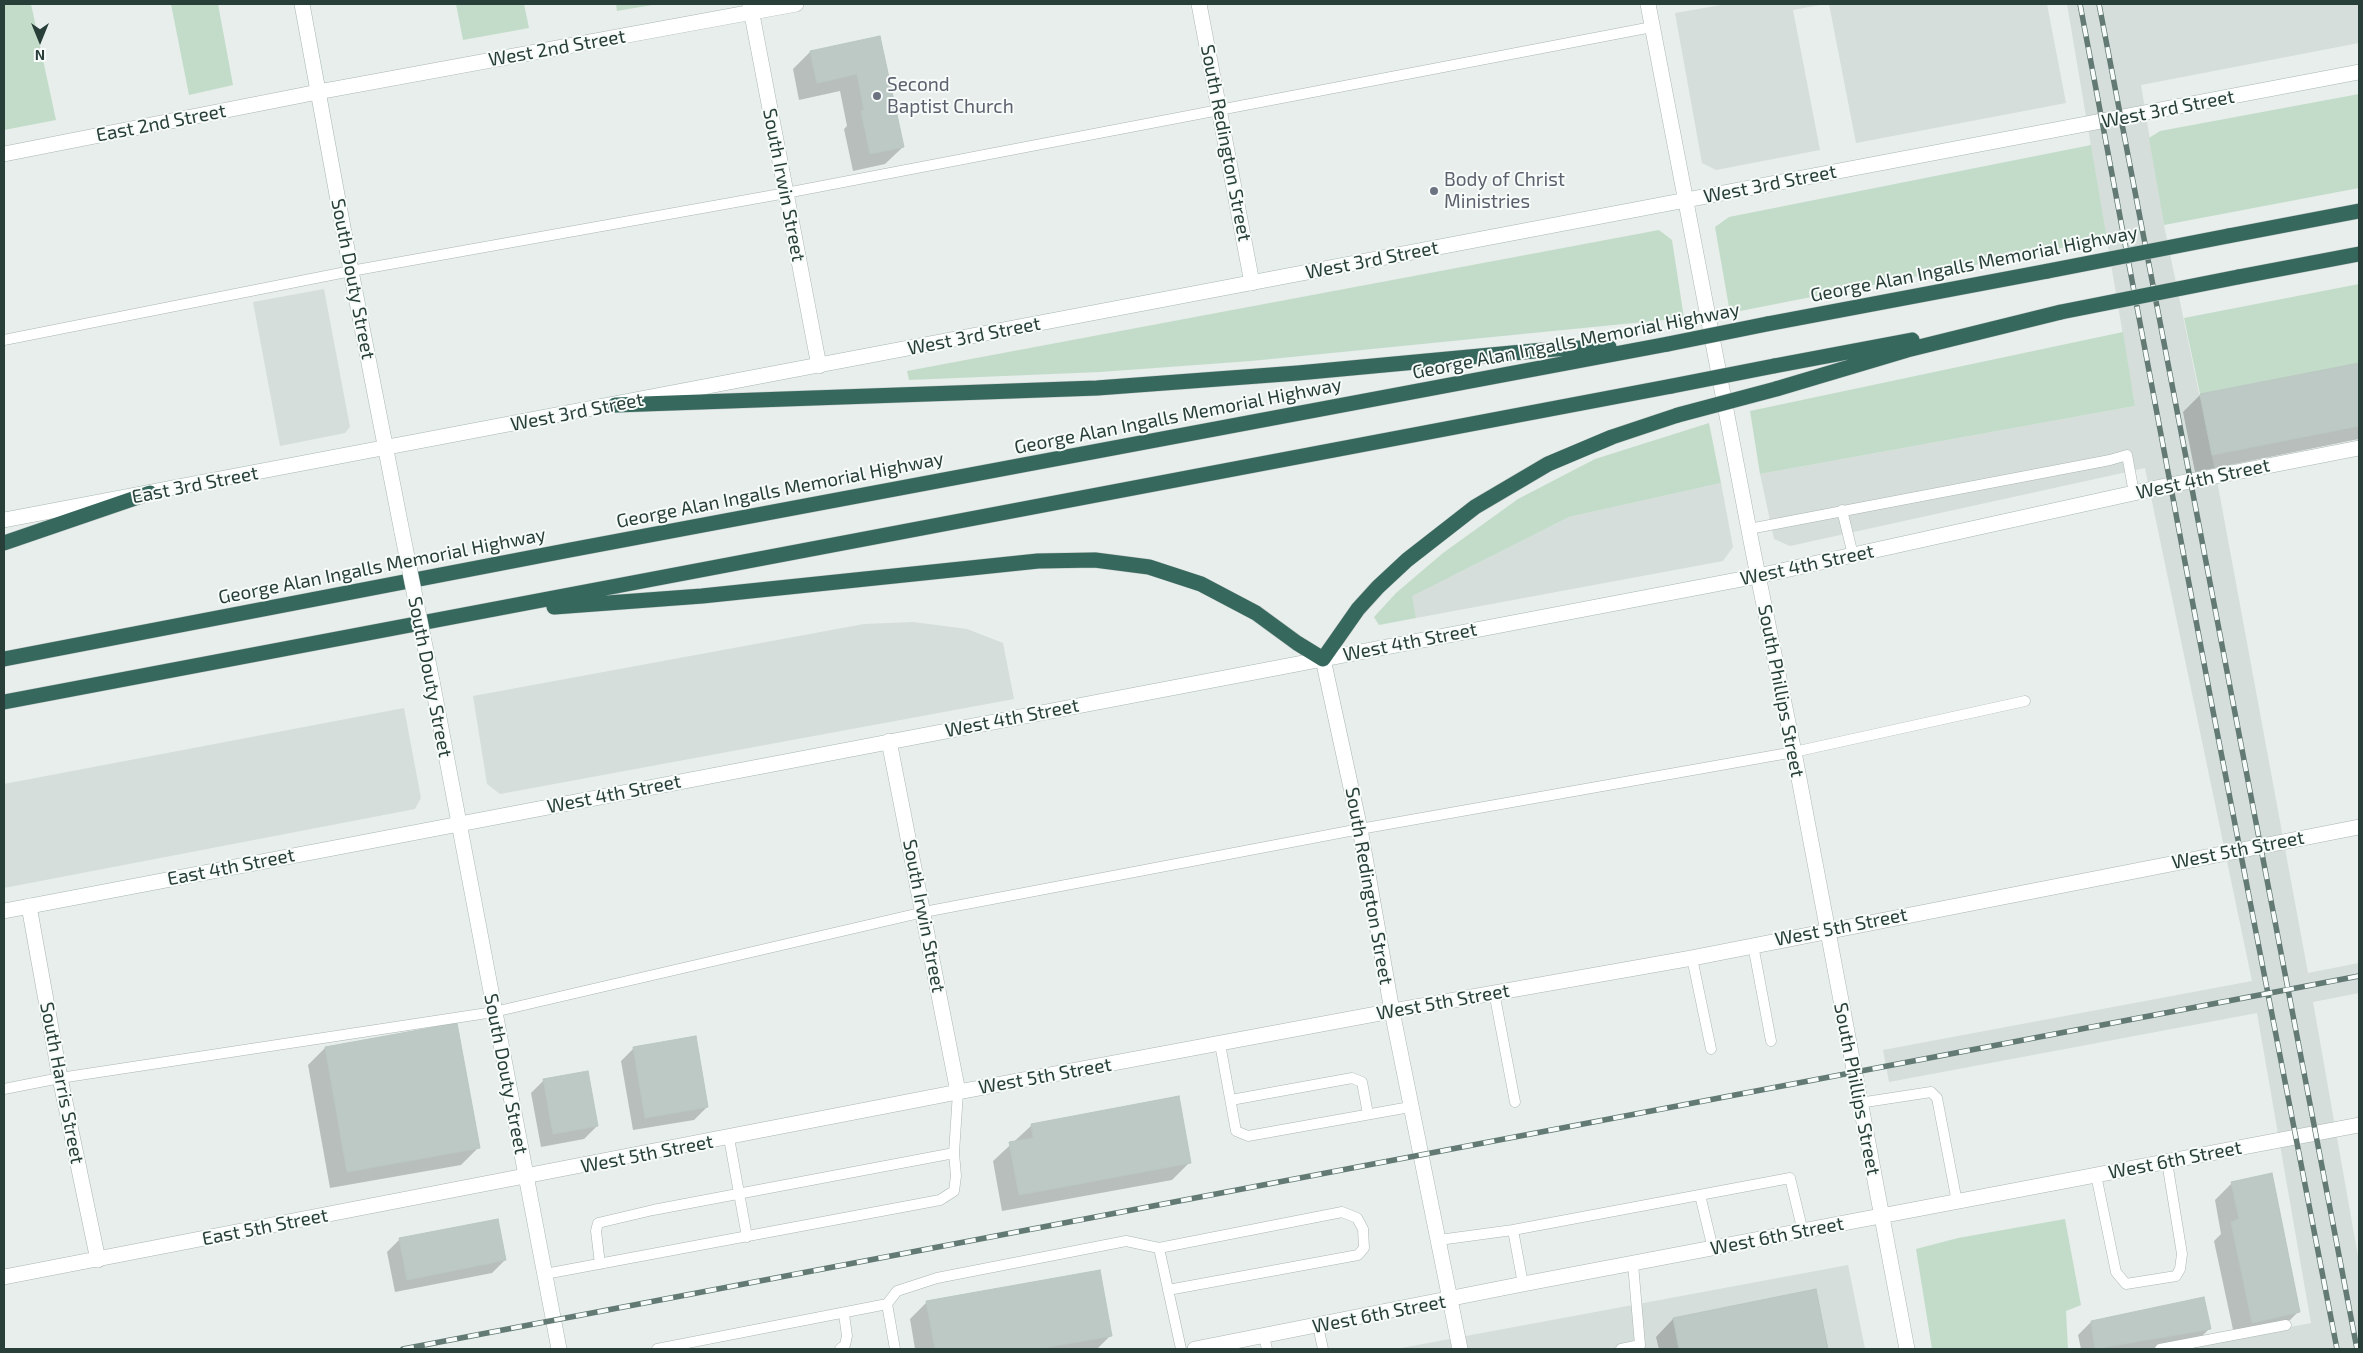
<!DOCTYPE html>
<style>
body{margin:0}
#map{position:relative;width:2363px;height:1353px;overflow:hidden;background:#e7eeeb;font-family:"Exo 2",sans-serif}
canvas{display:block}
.frame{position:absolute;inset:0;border:5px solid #273f38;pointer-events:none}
.north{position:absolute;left:15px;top:15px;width:50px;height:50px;-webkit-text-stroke:4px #f7fbf9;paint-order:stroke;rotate:180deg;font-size:14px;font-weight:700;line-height:20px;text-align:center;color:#273f38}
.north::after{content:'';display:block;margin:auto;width:18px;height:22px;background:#273f38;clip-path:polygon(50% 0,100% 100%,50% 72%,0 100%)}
</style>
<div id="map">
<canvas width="2363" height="1353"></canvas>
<div class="frame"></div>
<div class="north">N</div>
</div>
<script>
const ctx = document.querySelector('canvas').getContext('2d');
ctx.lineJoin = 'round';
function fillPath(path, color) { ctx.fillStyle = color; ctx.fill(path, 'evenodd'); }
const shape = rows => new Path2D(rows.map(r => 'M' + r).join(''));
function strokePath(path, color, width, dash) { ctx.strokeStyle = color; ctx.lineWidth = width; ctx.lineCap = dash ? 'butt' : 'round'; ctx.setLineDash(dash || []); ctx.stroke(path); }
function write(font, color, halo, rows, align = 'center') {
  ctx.font = font + ' "Exo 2",sans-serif'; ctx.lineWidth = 4; ctx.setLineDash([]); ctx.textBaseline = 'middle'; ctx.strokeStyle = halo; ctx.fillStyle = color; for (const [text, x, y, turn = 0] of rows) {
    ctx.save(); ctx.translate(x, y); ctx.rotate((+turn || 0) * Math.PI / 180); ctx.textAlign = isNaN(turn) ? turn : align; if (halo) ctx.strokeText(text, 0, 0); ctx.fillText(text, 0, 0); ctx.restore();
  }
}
fillPath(shape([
 [1727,4,1825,4,1793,10,1820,150,1716,170,1702,163,1675,13],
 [1829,4,2047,4,2066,103,1856,143],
 [2067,4,2359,4,2359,43,2141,85,2164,225,2216,475,2308,973,2359,963,2359,993,2313,1002,2359,1262,2359,1349,2176,1349,2311,1323,2257,1013,1889,1082,1883,1050,2252,981,2145,468,1790,546,1774,539,1760,474,2135,406],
 [324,289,350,427,345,433,280,446,253,302],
 [1721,483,1733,547,1723,561,1416,618,1411,596,1569,517],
 [913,622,967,629,1003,643,1014,699,500,794,487,784,473,696,864,624],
 [404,708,421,798,415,809,4,888,4,784],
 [1848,1265,1865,1349,1396,1349]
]), '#d5deda');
fillPath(shape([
 [4,4,31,4,56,120,4,130],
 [171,4,218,4,233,85,189,95],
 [456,4,524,4,529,28,463,40],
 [616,4,658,4,617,11],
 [2359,94,2359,188,2164,225,2149,138,2160,131],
 [2091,145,2107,239,1730,313,1715,227,1729,217],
 [1659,230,1672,240,1684,318,1251,361,1100,372,909,380,907,371],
 [2359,284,2359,363,2200,394,2184,318],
 [2123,332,2135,406,1760,474,1750,411],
 [1709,423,1721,483,1569,517,1412,596,1416,618,1379,625,1374,617,1396,593,1443,553,1518,499,1595,459],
 [2065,1219,2081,1305,2066,1311,2068,1349,1932,1349,1916,1249,1958,1238]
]), '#c3dcc9');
fillPath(shape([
 [879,37,903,147,885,164,853,171,844,129,847,126,840,91,799,100,793,69,810,52],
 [2359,364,2359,439,2195,472,2183,412,2200,395],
 [325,1048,478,1148,461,1165,330,1188,308,1065],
 [634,1048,707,1107,694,1120,633,1130,621,1061],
 [544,1080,597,1126,584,1139,541,1147,531,1093],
 [1032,1125,1190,1162,1172,1180,1002,1211,993,1161],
 [2232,1183,2298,1312,2281,1329,2235,1339,2214,1241,2221,1234,2215,1200],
 [400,1239,505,1260,492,1273,395,1292,387,1252],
 [1815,1291,1827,1349,1659,1349,1656,1337,1673,1319],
 [927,1302,1111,1335,1097,1349,915,1349,910,1319],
 [2091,1322,2209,1329,2196,1342,2155,1349,2081,1349,2078,1335]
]), '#0003');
const building = shape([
 [880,36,904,147,870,154,861,111,864,110,857,74,817,83,810,51,880,36],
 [2359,363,2359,426,2212,455,2200,394,2359,363],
 [457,1023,480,1148,347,1172,325,1047,457,1023],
 [696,1036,708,1107,645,1118,633,1047,696,1036],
 [588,1071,598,1126,553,1134,543,1079,588,1071],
 [1179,1096,1191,1163,1019,1195,1009,1142,1033,1138,1031,1124,1179,1096],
 [2272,1173,2300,1312,2252,1323,2231,1222,2239,1219,2231,1182,2272,1173],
 [498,1219,506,1260,407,1280,399,1238,498,1219],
 [1100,1270,1112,1336,1038,1349,935,1349,926,1301,1100,1270],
 [1816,1289,1828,1349,1679,1349,1673,1318,1816,1289],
 [2204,1297,2211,1329,2095,1349,2091,1321,2204,1297]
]);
fillPath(building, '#bcc9c4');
strokePath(building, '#bac7c1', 1);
const lane = shape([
 [4,340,351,271,786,193,1652,27],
 [1842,510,1853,555],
 [1749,529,2110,460,2127,455,2134,493],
 [1753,945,1771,1041],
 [1692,958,1711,1049],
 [1494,992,1515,1102],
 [1220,1044,1236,1131,1248,1136,1410,1107],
 [4,1089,60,1078,494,1012,924,912,1360,829,1794,752,2025,701],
 [1231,1100,1352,1078,1362,1082,1368,1114],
 [1859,1103,1931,1092,1937,1098,1957,1202],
 [729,1138,747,1237],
 [2096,1175,2116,1272,2126,1284,2176,1276,2180,1269,2182,1254,2167,1162],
 [1700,1195,1713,1249],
 [1439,1240,1513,1230],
 [1159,1248,1181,1349],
 [600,1264,596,1231,598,1223,653,1210,954,1153],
 [545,1274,940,1200,954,1191,956,1176,954,1153,958,1092],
 [1523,1284,1513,1230,1790,1178,1803,1232],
 [1318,1326,1323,1349],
 [1264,1337,1267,1349],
 [657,1349,887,1304],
 [840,1349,845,1345,847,1336,844,1314],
 [895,1349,887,1304,897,1291,937,1278,1126,1241,1159,1248,1342,1212,1357,1218,1363,1229,1364,1248,1358,1255,1168,1290],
 [1621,1349,1640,1345,1633,1264],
 [2160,1349,2286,1325]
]);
const street = shape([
 [750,4,819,366],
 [1199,4,1252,283],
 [1648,4,1753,551,1794,752,1907,1349],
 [4,154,318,92,796,4],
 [1323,659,1360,829,1392,1011,1460,1349],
 [889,741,958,1092],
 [29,906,60,1078,98,1260],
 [4,1277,958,1092,1392,1011,1692,958,2359,827],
 [1195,1349,1523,1284,2359,1125]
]);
const secondary = shape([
 [302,4,351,271,402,532],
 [4,520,2359,72],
 [432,681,559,1349],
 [4,911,1758,576,2170,485,2359,448]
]);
const highway = shape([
 [2228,236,2359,211],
 [2238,277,2359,254],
 [1767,324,2048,271],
 [1774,366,1912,340],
 [1776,389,1907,350,2061,312],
 [615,405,1097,388,1298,373,1555,349,1609,347],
 [4,543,150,493],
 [554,607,702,596,1038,561,1095,560,1149,567,1201,584,1256,613,1297,643,1323,659,1358,609,1378,587,1407,560,1475,507,1548,464,1612,437,1678,415],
 [4,659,570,550,1668,344],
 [4,702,1672,386]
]);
strokePath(lane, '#aab6b2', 11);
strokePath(street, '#aab6b2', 16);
strokePath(secondary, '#a6b8b2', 16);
strokePath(highway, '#c3c9c7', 16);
strokePath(lane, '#fff', 10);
strokePath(street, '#fff', 15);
strokePath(secondary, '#fff', 15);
strokePath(highway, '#36685d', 15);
const rail = shape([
 [2080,4,2213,711,2337,1349],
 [2099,4,2357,1349],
 [403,1349,2359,976]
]);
strokePath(rail, '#627a73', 5.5);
strokePath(rail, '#f7fbf9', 4, [11]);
const secondaryBridge = shape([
 [402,532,432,681]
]);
const highwayBridge = shape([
 [2048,271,2228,236],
 [2061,312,2238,277],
 [1668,344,1767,324],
 [1672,386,1774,366],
 [1678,415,1776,389]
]);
strokePath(secondaryBridge, '#a6b8b2', 16, []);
strokePath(highwayBridge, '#c3c9c7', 16, []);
strokePath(secondaryBridge, '#fff', 15);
strokePath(highwayBridge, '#36685d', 15);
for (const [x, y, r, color] of [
 [877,96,5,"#6b7280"],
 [1434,191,5,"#6b7280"]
]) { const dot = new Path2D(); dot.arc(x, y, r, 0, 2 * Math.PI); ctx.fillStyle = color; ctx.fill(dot); strokePath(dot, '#f7fbf9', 2); }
write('19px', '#273f38', '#f7fbf9', [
 ["West 2nd Street",557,48,-10],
 ["West 3rd Street",2168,109,-11],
 ["East 2nd Street",161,123,-11],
 ["South Redington Street",1226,143,79],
 ["West 3rd Street",1770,184,-11],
 ["South Irwin Street",784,185,79],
 ["West 3rd Street",1372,260,-11],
 ["George Alan Ingalls Memorial Highway",1974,264,-11],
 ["South Douty Street",353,279,79],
 ["West 3rd Street",974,336,-11],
 ["George Alan Ingalls Memorial Highway",1576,341,-11],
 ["West 3rd Street",577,412,-11],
 ["George Alan Ingalls Memorial Highway",1178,416,-11],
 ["West 4th Street",2203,479,-12],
 ["East 3rd Street",195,485,-11],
 ["George Alan Ingalls Memorial Highway",780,490,-11],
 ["West 4th Street",1807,565,-12],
 ["George Alan Ingalls Memorial Highway",382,566,-11],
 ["West 4th Street",1410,642,-11],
 ["South Douty Street",430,677,79],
 ["South Phillips Street",1781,691,79],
 ["West 4th Street",1012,718,-11],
 ["West 4th Street",614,794,-11],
 ["West 5th Street",2238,850,-11],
 ["East 4th Street",231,867,-11],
 ["South Redington Street",1369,886,80],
 ["South Irwin Street",924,916,79],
 ["West 5th Street",1841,927,-11],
 ["West 5th Street",1443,1002,-10],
 ["South Douty Street",506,1074,79],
 ["West 5th Street",1045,1076,-10],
 ["South Harris Street",62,1083,79],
 ["South Phillips Street",1857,1089,79],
 ["West 5th Street",647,1154,-11],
 ["West 6th Street",2175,1160,-11],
 ["East 5th Street",265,1227,-11],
 ["West 6th Street",1777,1236,-11],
 ["West 6th Street",1379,1314,-11]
]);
write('19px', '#5b616d', '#f7fbf9', [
 ["Second",887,85],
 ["Baptist Church",887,107],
 ["Body of Christ",1444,180],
 ["Ministries",1444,202]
], 'left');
</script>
